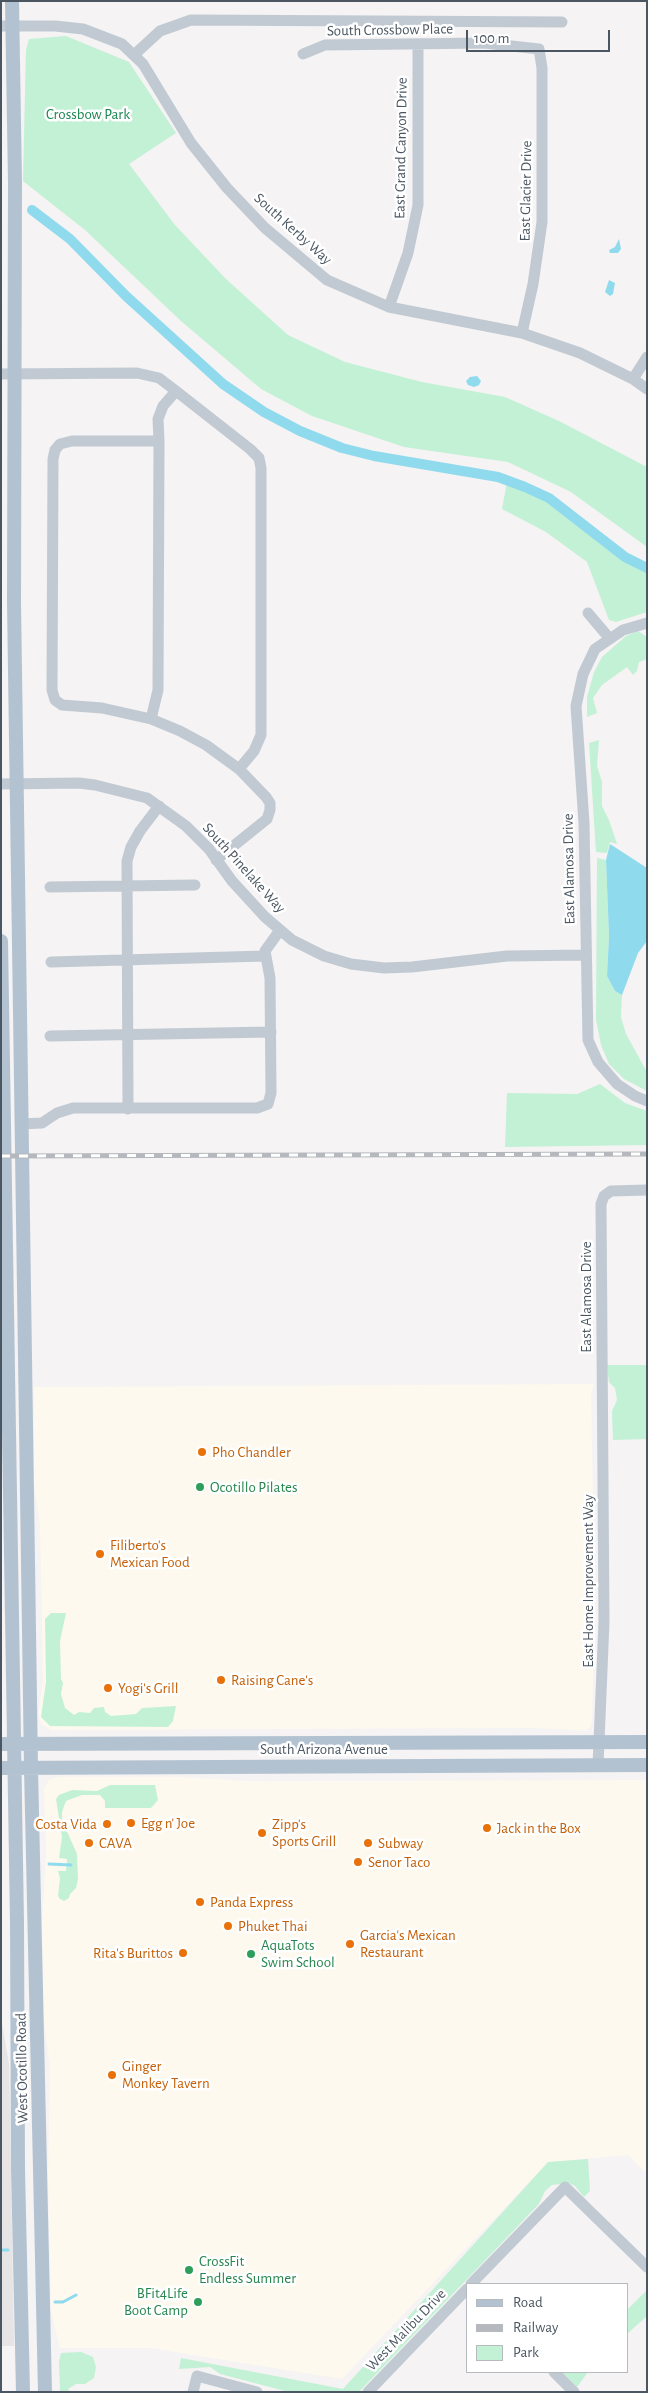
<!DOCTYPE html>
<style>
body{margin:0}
#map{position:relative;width:648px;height:2393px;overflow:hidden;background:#f5f3f3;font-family:"Alegreya Sans",sans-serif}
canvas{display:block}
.frame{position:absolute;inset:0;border:2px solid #4a5661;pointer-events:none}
.legend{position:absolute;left:466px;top:2283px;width:162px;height:90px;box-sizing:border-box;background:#fff;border:1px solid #b7bbc0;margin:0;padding:6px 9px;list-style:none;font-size:15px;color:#4a5661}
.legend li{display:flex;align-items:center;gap:10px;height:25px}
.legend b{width:25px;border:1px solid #b7bbc0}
.scale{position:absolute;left:466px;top:30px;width:144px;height:22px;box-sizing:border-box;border:2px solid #4a5661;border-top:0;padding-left:6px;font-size:15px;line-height:18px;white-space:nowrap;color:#4a5661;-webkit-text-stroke:4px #fff;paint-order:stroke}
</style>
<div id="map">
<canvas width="648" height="2393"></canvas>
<div class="frame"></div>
<ul class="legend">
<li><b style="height:6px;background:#b3c2d1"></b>Road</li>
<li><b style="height:6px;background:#b5b8bd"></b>Railway</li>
<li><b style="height:14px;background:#c3f1d5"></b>Park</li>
</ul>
<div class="scale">100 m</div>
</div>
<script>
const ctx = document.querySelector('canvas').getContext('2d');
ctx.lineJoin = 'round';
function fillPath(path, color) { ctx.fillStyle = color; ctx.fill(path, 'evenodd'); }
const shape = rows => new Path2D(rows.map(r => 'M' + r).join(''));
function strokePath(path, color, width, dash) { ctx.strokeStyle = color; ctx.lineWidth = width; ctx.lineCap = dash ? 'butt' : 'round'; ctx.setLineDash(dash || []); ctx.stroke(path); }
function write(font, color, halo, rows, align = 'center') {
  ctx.font = font + ' "Alegreya Sans",sans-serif'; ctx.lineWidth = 5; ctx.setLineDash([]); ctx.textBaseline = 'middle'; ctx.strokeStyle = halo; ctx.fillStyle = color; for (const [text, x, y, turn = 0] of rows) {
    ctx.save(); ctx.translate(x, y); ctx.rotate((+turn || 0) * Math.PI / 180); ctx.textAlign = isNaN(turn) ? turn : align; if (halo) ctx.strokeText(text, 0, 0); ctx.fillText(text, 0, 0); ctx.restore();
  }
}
fillPath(shape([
 [594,1384,591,1393,595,1617,592,1719,591,1726,586,1731,536,1728,51,1730,41,1724,38,1714,43,1681,40,1524,34,1486,34,1387],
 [58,1777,180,1777,245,1781,647,1780,647,2174,628,2155,548,2162,342,2379,150,2348,60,2348,51,2311,48,2177,50,2065,44,2022,42,1923,46,1854,44,1789,49,1780]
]), '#fdf9ef');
fillPath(shape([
 [1,2018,9,2064,14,2346,1,2346]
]), '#e6e4e5');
fillPath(shape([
 [66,36,129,62,176,133,129,164,175,225,226,279,288,335,345,362,422,382,505,397,559,421,647,467,647,547,571,492,508,462,404,447,312,416,261,389,181,321,85,230,23,181,26,50,29,39],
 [507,482,548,500,611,549,647,570,647,612,616,622,609,620,587,562,546,532,502,509],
 [638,631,647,637,647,659,639,662,637,671,633,675,627,667,602,685,593,698,597,713,587,717,587,697,594,672,602,657,626,636],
 [599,740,597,766,602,782,602,806,609,820,617,844,610,842,607,853,596,852,589,743],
 [597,858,606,860,609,936,607,976,615,991,622,995,621,1017,626,1034,647,1072,647,1091,624,1079,609,1064,601,1045,596,1020],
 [600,1084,625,1103,647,1111,647,1145,505,1147,507,1093,577,1094],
 [607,1365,647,1365,647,1439,613,1440,612,1411,617,1400,615,1388,609,1382],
 [51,1613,66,1613,60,1641,61,1679,63,1683,61,1694,65,1708,74,1715,79,1712,90,1713,94,1708,104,1707,105,1712,111,1716,136,1714,142,1708,176,1706,173,1721,168,1727,50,1726,41,1717,46,1682,45,1619],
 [110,1785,155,1785,158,1800,151,1808,105,1808,105,1801,100,1795,82,1795,66,1801,62,1812,62,1820,77,1854,78,1879,76,1888,70,1894,69,1898,64,1901,60,1899,58,1896,60,1878,58,1871,66,1871,67,1859,59,1858,62,1837,56,1799,59,1795,72,1790,97,1791],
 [588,2159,590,2191,584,2197,575,2186,569,2183,552,2185,545,2191,539,2204,359,2392,289,2392,220,2374,210,2367,179,2369,181,2358,343,2389,548,2162],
 [647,2290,647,2316,627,2334,627,2310],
 [81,2352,93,2357,96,2367,94,2378,85,2384,76,2384,68,2389,70,2392,60,2392,59,2362,61,2353],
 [565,2372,588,2372,577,2387,563,2373]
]), '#c3f1d5');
fillPath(shape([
 [619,239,621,249,618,253,610,253,609,250,615,247],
 [609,280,615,283,613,294,610,296,605,292],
 [477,376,481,381,479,385,474,387,468,385,466,381,470,377],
 [610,844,647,868,647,941,638,953,622,995,615,991,607,976,609,936,606,860]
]), '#90daee');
strokePath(shape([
 [49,1864,71,1865],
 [1,2250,8,2250],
 [55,2302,63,2302,76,2295]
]), '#90daee', 3);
strokePath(shape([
 [32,210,70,239,126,296,223,384,264,412,300,431,342,448,374,456,498,477,525,487,549,498,625,557,647,568]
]), '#90daee', 10);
strokePath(shape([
 [1,26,55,26,83,29,122,44,143,64,191,143,227,188,265,228,327,280,389,307,522,333,580,353,633,379,647,389],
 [135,54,160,31,191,20,562,22],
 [303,54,325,45,484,43,539,49,542,68,542,222,533,284,522,333],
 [389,307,408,253,418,205,418,45],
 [1,374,137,373,159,378,176,391,163,406,158,419,159,441],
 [633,379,647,357],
 [176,391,250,449,259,458,261,468,261,735,254,751,239,769],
 [588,613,610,639],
 [647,623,623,630,595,649,583,674,576,706,584,823,588,1040,598,1062,617,1084,635,1096,647,1101],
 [151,719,158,690,159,441,72,441,60,444,55,450,53,459,52,690,55,700,62,705,102,708,151,719,180,731,206,745,239,769,266,797,270,803,270,810,267,819,216,860],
 [1,784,79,783,95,785,147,798,186,826,209,849,232,881,265,917,292,940,324,956,351,964,384,968,412,967,507,956,586,955],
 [50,887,195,885],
 [51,962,265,956],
 [50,1036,271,1032],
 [128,1109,127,861,131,847,140,831,159,806],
 [21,1124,42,1123,57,1113,73,1108,257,1108,268,1104,271,1093,270,978,265,951,280,930],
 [598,1765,604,1622,601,1204,604,1196,611,1191,647,1190],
 [471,2284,565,2187,647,2267],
 [554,2372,574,2392],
 [193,2392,197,2376,257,2392],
 [368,2392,467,2289]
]), '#c1cad2', 11);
strokePath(shape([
 [12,1,15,183,14,602,31,1768,45,2392],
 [1,941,17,1922,18,2169,23,2392],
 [1,1744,647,1742],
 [1,1768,647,1765]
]), '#b3c2d1', 14);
const rail = shape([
 [1,1156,647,1154]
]);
strokePath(rail, '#b5b8bd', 5);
strokePath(rail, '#fff', 3, [9]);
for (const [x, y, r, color] of [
 [202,1452,5,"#e8710a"],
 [200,1487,5,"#2e9e5b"],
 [100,1554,5,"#e8710a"],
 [221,1680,5,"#e8710a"],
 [108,1688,5,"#e8710a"],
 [131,1823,5,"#e8710a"],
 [107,1824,5,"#e8710a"],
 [487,1828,5,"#e8710a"],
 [262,1833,5,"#e8710a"],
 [89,1843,5,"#e8710a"],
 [368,1843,5,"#e8710a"],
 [358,1862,5,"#e8710a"],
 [200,1902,5,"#e8710a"],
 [228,1926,5,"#e8710a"],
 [350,1944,5,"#e8710a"],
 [183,1953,5,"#e8710a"],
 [251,1954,5,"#2e9e5b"],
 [112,2075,5,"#e8710a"],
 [189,2270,5,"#2e9e5b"],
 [198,2302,5,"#2e9e5b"]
]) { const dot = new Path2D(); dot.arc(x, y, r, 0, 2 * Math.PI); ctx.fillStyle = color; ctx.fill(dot); strokePath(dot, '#fff', 2); }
write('15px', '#4a5661', '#fff', [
 ["South Crossbow Place",390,30,-1],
 ["East Grand Canyon Drive",401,148,-89],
 ["East Glacier Drive",526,191,-89],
 ["South Kerby Way",293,229,42],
 ["South Pinelake Way",244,868,48],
 ["East Alamosa Drive",569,869,-91],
 ["East Alamosa Drive",586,1297,-90],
 ["East Home Improvement Way",588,1581,-90],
 ["South Arizona Avenue",324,1749],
 ["West Ocotillo Road",22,2068,-91],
 ["West Malibu Drive",406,2330,-46]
]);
write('15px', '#17864f', '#fff', [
 ["Crossbow Park",88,114]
]);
write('15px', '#c56008', '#fff', [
 ["Pho Chandler",212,1452],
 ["Filiberto's",110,1545],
 ["Mexican Food",110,1562],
 ["Raising Cane's",231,1680],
 ["Yogi's Grill",118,1688],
 ["Egg n' Joe",141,1823],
 ["Costa Vida",97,1824,"right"],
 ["Zipp's",272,1824],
 ["Sports Grill",272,1841],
 ["Jack in the Box",497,1828],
 ["CAVA",99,1843],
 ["Subway",378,1843],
 ["Senor Taco",368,1862],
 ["Panda Express",210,1902],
 ["Phuket Thai",238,1926],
 ["Garcia's Mexican",360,1935],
 ["Restaurant",360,1952],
 ["Rita's Burittos",173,1953,"right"],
 ["Ginger",122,2066],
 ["Monkey Tavern",122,2083]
], 'left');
write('15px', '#27864d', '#fff', [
 ["Ocotillo Pilates",210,1487],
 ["AquaTots",261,1945],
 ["Swim School",261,1962],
 ["CrossFit",199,2261],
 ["Endless Summer",199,2278],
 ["BFit4Life",188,2293,"right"],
 ["Boot Camp",188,2310,"right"]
], 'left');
</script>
